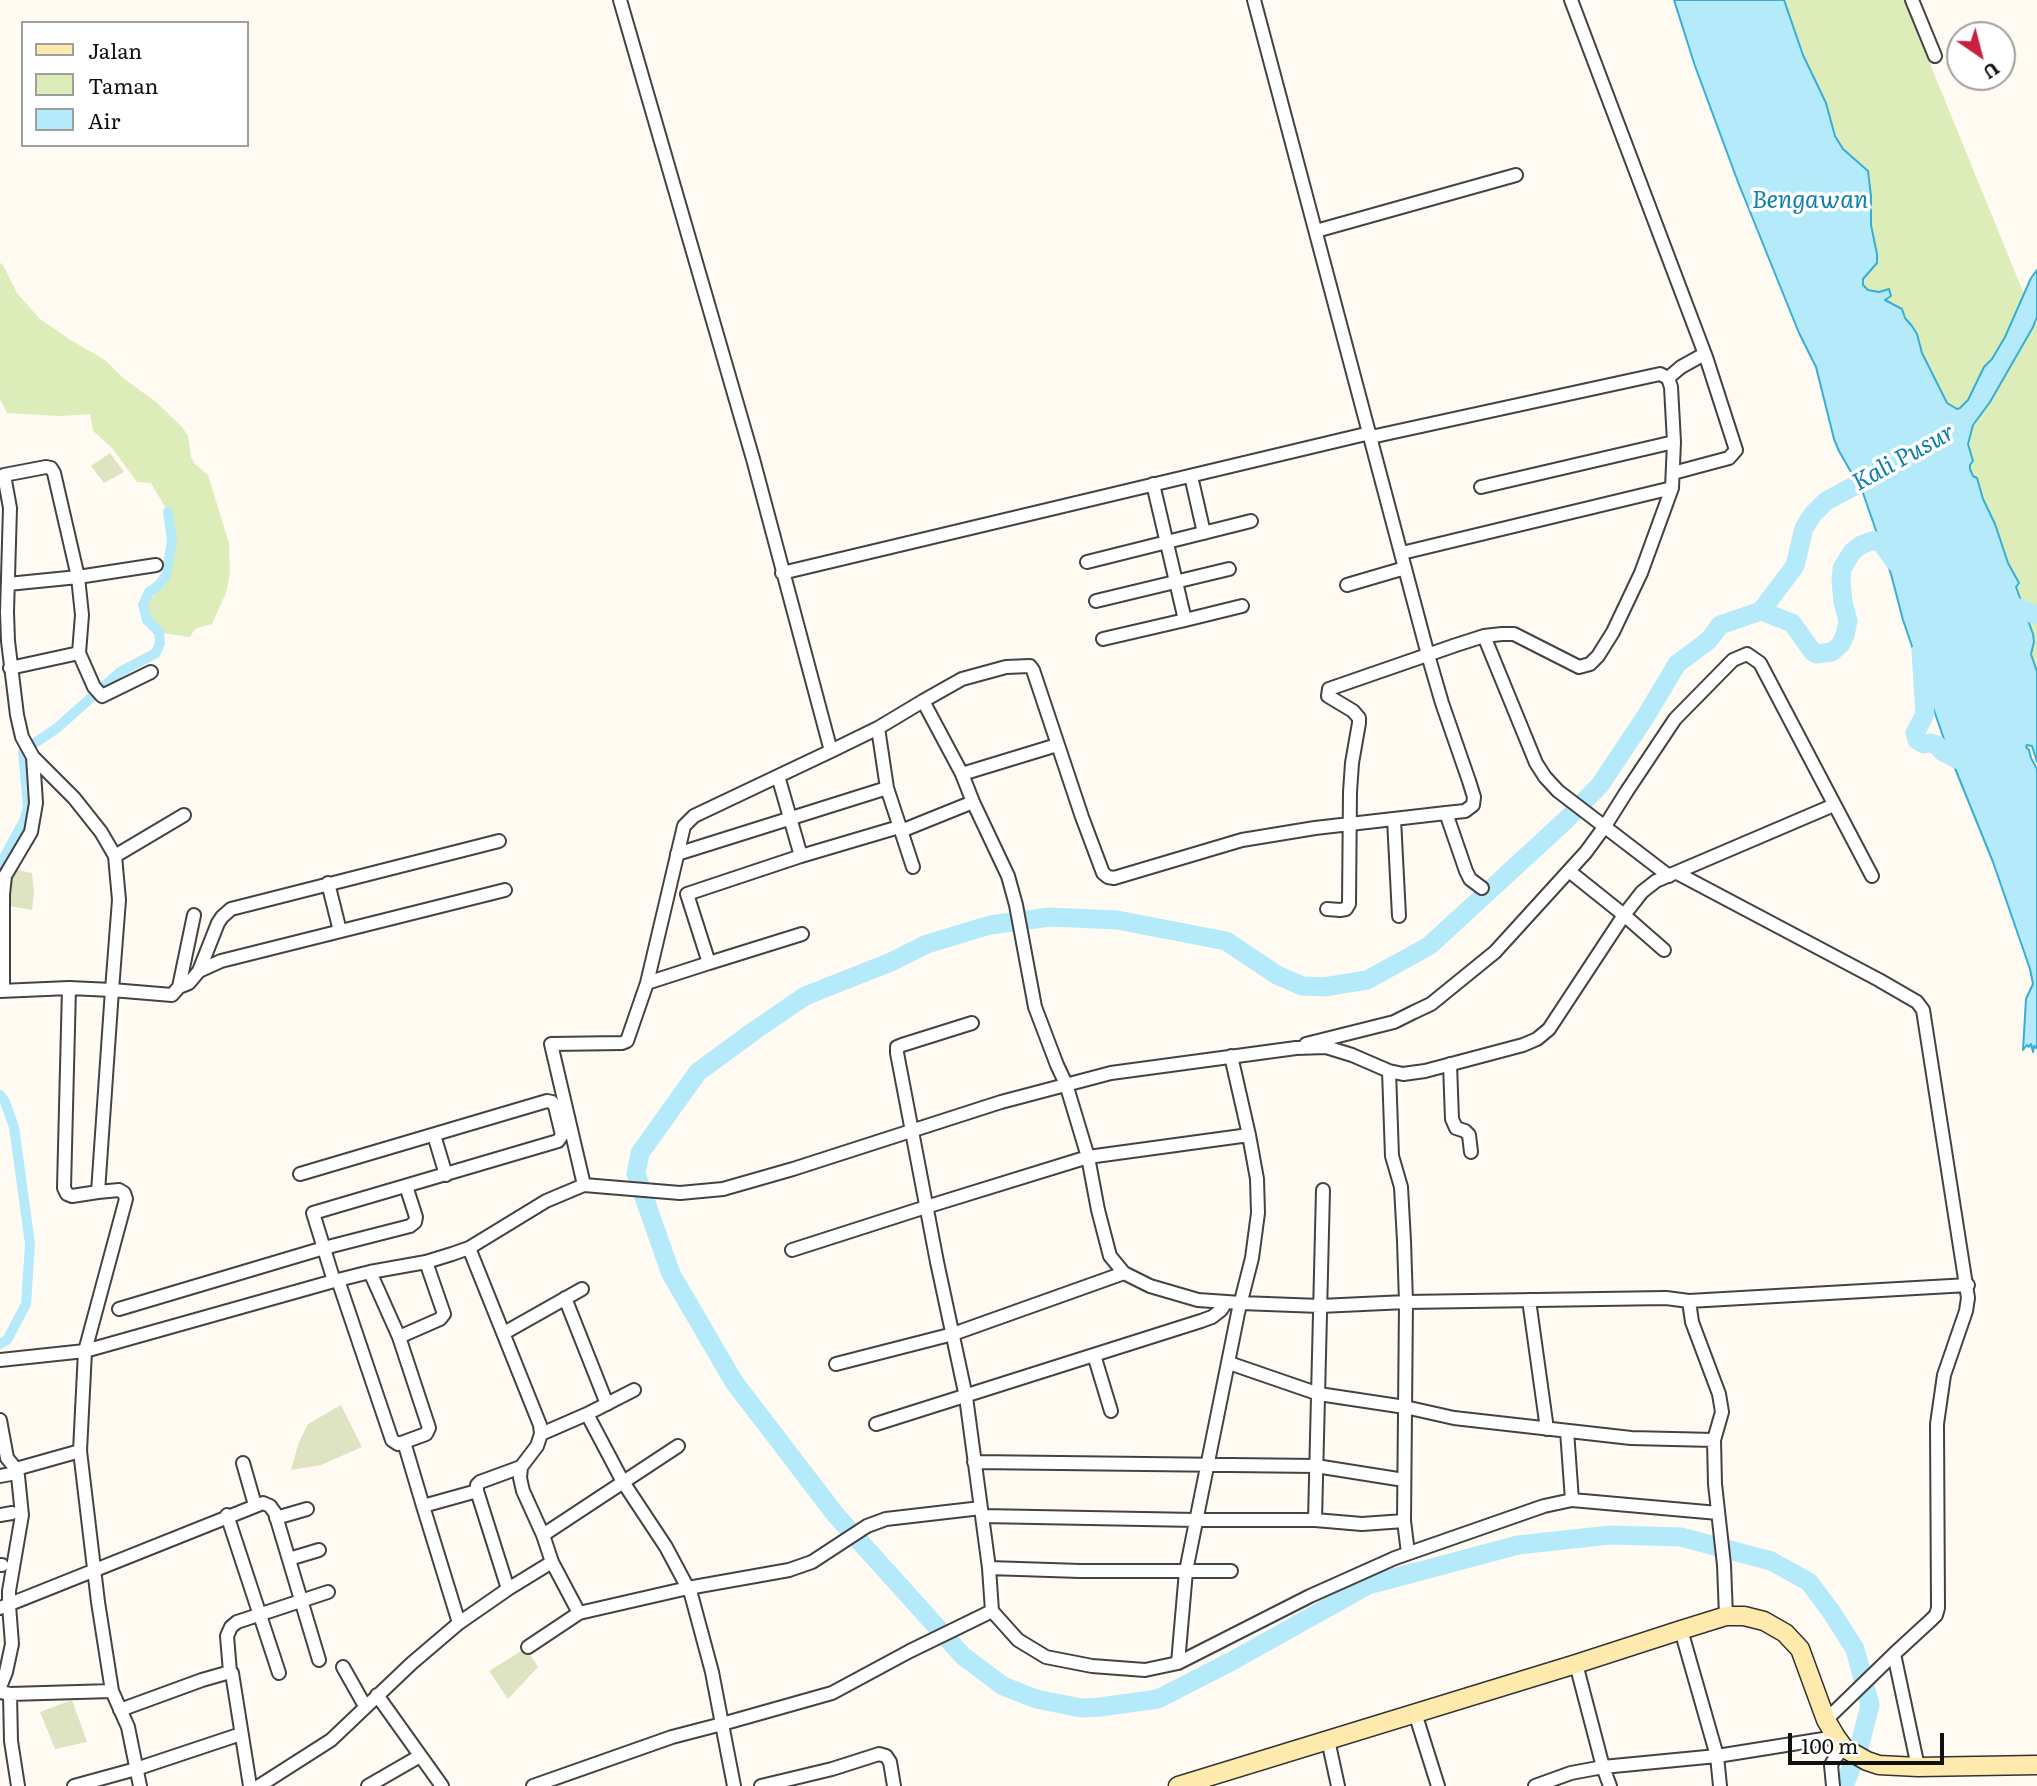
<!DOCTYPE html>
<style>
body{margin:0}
#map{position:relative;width:2037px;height:1786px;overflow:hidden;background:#fffbf3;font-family:Literata,serif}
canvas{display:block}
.legend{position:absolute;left:21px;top:21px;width:228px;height:126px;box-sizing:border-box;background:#fff;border:2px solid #9f9f9f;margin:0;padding:9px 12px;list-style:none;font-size:21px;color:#101010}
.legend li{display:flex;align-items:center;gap:14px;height:35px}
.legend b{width:35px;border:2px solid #9f9f9f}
.north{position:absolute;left:1946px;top:21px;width:70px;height:70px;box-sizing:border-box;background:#fff;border:2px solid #9f9f9f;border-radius:50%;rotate:145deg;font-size:19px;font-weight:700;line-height:28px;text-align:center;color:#101010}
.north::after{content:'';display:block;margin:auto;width:24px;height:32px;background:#c91f41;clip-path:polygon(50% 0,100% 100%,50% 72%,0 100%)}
.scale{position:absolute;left:1788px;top:1733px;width:156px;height:32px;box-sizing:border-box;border:4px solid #101010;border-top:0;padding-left:9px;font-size:21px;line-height:24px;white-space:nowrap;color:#101010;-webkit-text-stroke:5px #fff;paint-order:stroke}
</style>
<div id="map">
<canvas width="2037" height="1786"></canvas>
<ul class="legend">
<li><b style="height:9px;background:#ffeaae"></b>Jalan</li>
<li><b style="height:19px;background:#dcedba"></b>Taman</li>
<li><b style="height:19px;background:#b5eafa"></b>Air</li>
</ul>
<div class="north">U</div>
<div class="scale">100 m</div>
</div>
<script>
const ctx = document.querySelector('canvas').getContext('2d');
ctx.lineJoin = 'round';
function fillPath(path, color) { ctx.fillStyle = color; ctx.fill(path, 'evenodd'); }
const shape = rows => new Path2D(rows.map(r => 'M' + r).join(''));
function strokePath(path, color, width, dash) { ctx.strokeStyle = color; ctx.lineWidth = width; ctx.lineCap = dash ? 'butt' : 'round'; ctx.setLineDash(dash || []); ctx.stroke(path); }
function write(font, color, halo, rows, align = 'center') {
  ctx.font = font + ' Literata,serif'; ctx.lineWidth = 7; ctx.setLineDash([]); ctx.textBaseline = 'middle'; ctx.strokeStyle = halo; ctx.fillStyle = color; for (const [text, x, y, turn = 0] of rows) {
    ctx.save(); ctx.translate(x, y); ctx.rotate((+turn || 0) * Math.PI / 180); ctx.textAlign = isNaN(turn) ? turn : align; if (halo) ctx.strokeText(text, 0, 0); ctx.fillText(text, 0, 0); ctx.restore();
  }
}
fillPath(shape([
 [1784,0,1904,0,2037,326,2037,672,2031,654,2034,643,2033,634,2016,587,2018,580,2008,563,1995,524,1983,499,1978,482,1970,469,1969,438,1936,383,1922,353,1917,334,1913,326,1905,318,1904,313,1894,303,1886,302,1885,298,1889,297,1884,290,1879,292,1868,290,1863,285,1863,279,1876,263,1877,254,1871,225,1871,196,1868,171,1843,149,1835,136,1826,103,1803,55],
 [2,263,17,293,40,319,69,339,105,360,123,378,156,402,182,427,188,436,191,457,195,464,208,475,229,543,230,573,226,593,212,624,195,629,190,637,162,633,150,618,147,605,155,593,164,587,170,576,175,541,171,512,168,512,151,483,137,482,112,448,93,431,90,414,60,416,7,413,0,399,0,264]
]), '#dcedba');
fillPath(shape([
 [110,453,124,472,104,483,91,466],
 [17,870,32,873,34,892,32,910,10,906,9,886],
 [341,1405,362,1447,321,1465,291,1470,299,1442,308,1424],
 [526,1648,538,1667,508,1699,489,1671],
 [72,1700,87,1742,55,1749,40,1712]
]), '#dee4c1');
const water = shape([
 [1674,0,1784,0,1803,55,1826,103,1835,136,1843,149,1868,171,1871,196,1871,225,1877,254,1877,263,1863,279,1863,285,1868,290,1879,292,1889,289,1891,296,1885,300,1902,309,1905,318,1912,326,1917,334,1922,353,1947,403,1957,409,1960,408,1968,400,1984,367,1992,359,2005,337,2031,278,2037,270,2037,317,2033,327,1990,402,1973,425,1968,444,1973,461,1970,465,1970,469,1973,476,1977,478,1983,499,1995,524,2008,563,2019,583,2016,587,2033,634,2034,642,2031,654,2037,672,2037,762,2032,746,2027,745,2026,747,2029,750,2031,758,2037,769,2037,1044,2036,1048,2034,1046,2033,1052,2031,1044,2029,1047,2027,1045,2023,1050,2026,999,2033,984,2030,969,1993,862,1948,751,1903,620,1891,574,1863,493,1839,451,1834,439,1816,367,1799,333,1738,182,1695,66,1674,0]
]);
fillPath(water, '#b5eafa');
strokePath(water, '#37aed5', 2);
strokePath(shape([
 [0,865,24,821,28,808,23,751,57,728,120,672,156,653,160,643,159,632,147,620,143,605,149,592,159,585,166,575,172,541,168,512],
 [0,1095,5,1102,14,1127,30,1244,26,1304,7,1340,0,1344]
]), '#b5eafa', 10);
strokePath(shape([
 [2002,602,2037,615],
 [1761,611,1720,625,1709,640,1677,664,1646,716,1600,785,1567,819,1429,946,1367,980,1324,987,1302,986,1277,975,1226,941,1117,920,1050,917,990,925,927,944,891,962,805,996,754,1031,698,1072,640,1153,636,1174,671,1274,734,1382,835,1514,963,1656,1003,1686,1036,1699,1081,1708,1100,1707,1158,1699,1232,1661,1368,1585,1518,1545,1610,1535,1681,1537,1771,1561,1809,1582,1830,1610,1855,1649,1870,1705,1859,1748,1844,1786],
 [1761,611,1792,623,1812,651,1816,654,1832,652,1841,644,1845,635,1848,621,1843,602,1841,581,1842,569,1847,560,1853,551,1861,545,1871,541,1880,541,1895,562],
 [1761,611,1795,566,1804,528,1813,514,1826,501,1881,472],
 [1921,651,1925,714,1915,733,1917,740,1924,744,1930,743,1937,745,1943,752,1959,760,1967,759,1973,755]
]), '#b5eafa', 19);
const street = shape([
 [620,0,753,459,831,751,878,728],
 [1571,0,1706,357],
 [1912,0,1935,56],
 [1316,231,1516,175],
 [1668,378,1681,367,1699,357,1706,357,1736,450,1729,458,1673,473],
 [1191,476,1204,533],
 [1153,484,1185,620,1242,606],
 [1481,487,1674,442],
 [1402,553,1672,488],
 [1087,562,1251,521],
 [782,573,1370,433],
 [8,584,78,577,156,565],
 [1347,585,1405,568],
 [1096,601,1229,569],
 [1484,636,1536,763,1545,777,1558,791,1669,876],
 [1103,639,1185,620],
 [10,668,79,653],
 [151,672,102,696,94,687,79,653,82,615,78,577,54,473,51,468,46,467,4,475,10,508,7,612,8,641,17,715,22,737,33,757,74,798,101,832,115,856,119,900,112,990,172,995,179,987,194,915],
 [923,701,962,679,1006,667,1030,666,1033,670,1082,817,1103,873,1108,877,1114,878,1242,840,1315,828,1446,813,1465,811,1473,805,1474,797,1469,781,1442,703,1428,655,1254,0],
 [962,774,1057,745],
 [1446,813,1466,871,1470,879,1482,888],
 [1394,819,1399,916],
 [901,831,973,802],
 [677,854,887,788],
 [115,856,184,815],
 [801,856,899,827],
 [913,867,887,788,878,728,923,701,962,774,973,802,1008,876,1016,905,1035,1007,1057,1065,1066,1084,1088,1157,1098,1210,1110,1256,1124,1273,1150,1286,1198,1300,1241,1303,1320,1306,1406,1302,1666,1298,1689,1301,1692,1322,1719,1394,1722,1412,1714,1440,1715,1484,1724,1565,1726,1616],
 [1569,871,1624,915,1664,950],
 [1677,873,1879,980,1917,1002,1923,1010,1968,1298,1966,1311,1944,1375,1937,1424,1938,1608,1936,1615,1931,1620,1894,1654,1826,1720],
 [328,883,340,931],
 [1327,909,1340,910,1346,909,1349,904,1350,792,1352,763,1359,723,1359,718,1353,711,1328,696,1329,689,1456,645,1484,636,1502,634,1514,634,1579,667,1590,664,1598,656,1613,632,1641,573,1672,488,1674,442,1671,387,1668,378,1660,374,1371,437],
 [709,963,802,934],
 [199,971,218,923,222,917,231,909,499,841],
 [647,983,684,826,694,816,831,751],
 [179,987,189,983,199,971,221,961,505,890],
 [69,988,64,1188,67,1194,72,1196,98,1192],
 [0,991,69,988,112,990,98,1192,119,1190,124,1193,126,1199,85,1351,80,1451,98,1602,112,1691,10,1694,0,1692],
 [3,991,3,894,5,876,31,832,36,803,33,757],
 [972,1023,902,1045,897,1047,897,1053,937,1262,966,1397,989,1568,992,1611,1018,1640,1046,1657,1092,1666,1145,1670,1178,1663,1310,1596,1395,1558,1544,1506,1572,1500,1718,1513],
 [1306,1044,1394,1022,1414,1012,1431,1004,1495,952,1586,852,1605,826,1627,791,1675,719,1733,660,1747,654,1760,663,1872,876],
 [1450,1064,1452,1119,1456,1128,1465,1131,1469,1135,1471,1152],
 [1389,1071,1392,1156,1401,1187,1404,1241,1406,1302,1404,1521,1408,1553],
 [434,1135,446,1175],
 [300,1174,547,1101,552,1102,555,1106,562,1135,558,1141,313,1213,334,1281],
 [584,1185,551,1044,622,1043,627,1041,647,983,709,963,687,894,801,856,778,776],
 [1323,1190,1315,1520,1362,1524,1404,1521],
 [469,1248,540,1425,541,1434,537,1446,521,1467,520,1478,523,1491,543,1535,552,1562],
 [792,1250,926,1207,1088,1157,1249,1135],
 [370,1272,399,1337,429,1428,426,1434,404,1442,423,1506],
 [338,1280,392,1440,398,1444,404,1442],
 [565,1298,607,1404],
 [1529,1300,1547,1429],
 [1689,1301,1968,1285],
 [119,1309,324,1248,410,1226,415,1222,416,1217,406,1186],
 [504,1333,582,1289],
 [399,1337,440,1319,444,1314,426,1262],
 [1094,1355,1111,1411],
 [0,1360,85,1351,334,1281,370,1272,426,1262,452,1254,469,1248,546,1201,584,1185,680,1193,723,1189,793,1169,1001,1102,1111,1073,1296,1048,1326,1047,1352,1055,1389,1071,1403,1074,1425,1071,1523,1045,1537,1039,1549,1029,1624,915,1642,892,1656,881,1834,805],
 [1229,1363,1319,1394,1405,1407,1454,1418,1631,1438,1714,1440],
 [836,1364,953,1334,1124,1273],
 [587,1414,634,1390],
 [0,1420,7,1458,16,1469,18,1476,22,1515,9,1591,9,1605,12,1644,6,1672,0,1687],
 [876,1424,1201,1321,1212,1317,1221,1310,1226,1302],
 [1567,1431,1572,1500],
 [541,1434,587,1414,623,1482,666,1547,691,1594,712,1672,722,1724,832,1693,910,1651,992,1611],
 [974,1462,1316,1466,1404,1480],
 [243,1463,255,1505],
 [16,1469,80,1451],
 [0,1476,11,1474],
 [0,1515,12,1513],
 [227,1515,279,1673],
 [982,1516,1196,1520,1315,1520],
 [276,1518,307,1509],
 [543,1535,678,1446],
 [289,1559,319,1550],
 [0,1565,2,1565],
 [989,1568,1080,1571,1231,1571],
 [508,1589,477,1491,477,1485,480,1482,521,1467],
 [0,1608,263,1503,270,1506,275,1513,319,1660],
 [579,1613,688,1588,789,1570,812,1562,867,1526,886,1519,981,1508],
 [459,1623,423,1506,477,1491],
 [1681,1630,1717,1756,1720,1786],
 [1894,1654,1918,1767],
 [1178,1663,1186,1571,1238,1313,1252,1258,1258,1213,1257,1179,1249,1135,1231,1056],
 [1576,1664,1603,1767,1610,1786],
 [343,1667,365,1706],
 [230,1672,227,1636,231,1627,237,1622,328,1592],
 [112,1691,128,1727,140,1786],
 [10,1694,11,1741,18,1786],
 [377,1695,442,1786],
 [120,1710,202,1680,230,1672,232,1673,250,1786],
 [1415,1713,1438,1786],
 [1328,1740,1338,1786],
 [74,1786,136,1769,241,1734],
 [259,1786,331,1740,412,1663,459,1623,508,1589,552,1562,579,1613,528,1647],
 [368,1786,420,1756],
 [533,1786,672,1737,722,1724,734,1786],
 [761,1786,832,1769,879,1754,886,1756,890,1762,894,1786],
 [1535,1786,1571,1773,1603,1767,1717,1756,1836,1737],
 [1833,1786,1831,1765,1835,1758,1844,1748]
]);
const secondary = shape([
 [1178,1786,1576,1664,1681,1630,1726,1616,1744,1616,1764,1621,1785,1633,1800,1649,1826,1720,1836,1737,1844,1748,1867,1761,1879,1765,1918,1767,2037,1765]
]);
strokePath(street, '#434343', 16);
strokePath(secondary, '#323232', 21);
strokePath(street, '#fff', 12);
strokePath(secondary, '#ffeaae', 18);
write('italic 24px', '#117faa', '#fff', [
 ["Bengawan",1810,201],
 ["Kali Pusur",1904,458,-29]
]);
</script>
